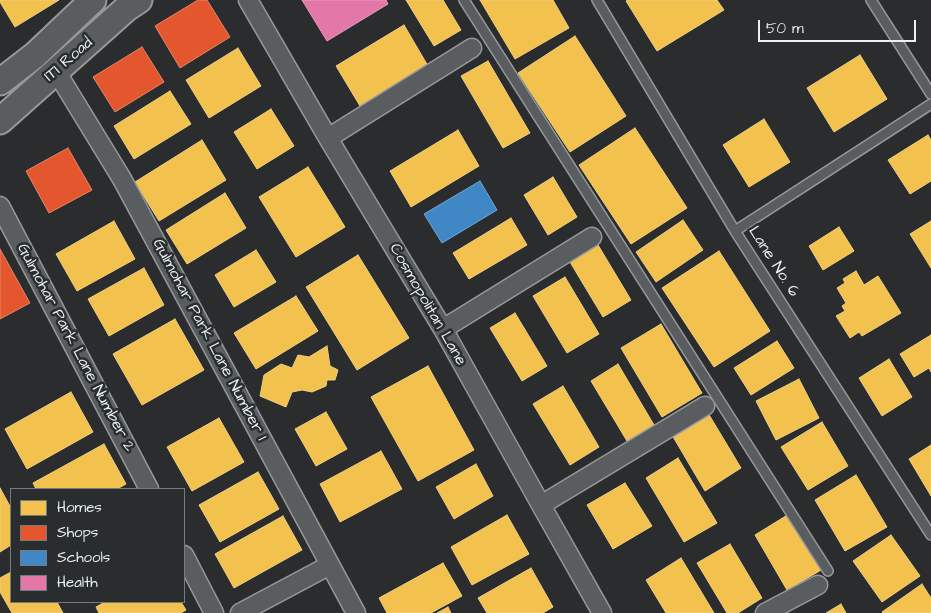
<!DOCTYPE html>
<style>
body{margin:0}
#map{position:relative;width:931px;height:613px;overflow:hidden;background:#2b2c2d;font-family:"Architects Daughter",sans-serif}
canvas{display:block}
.legend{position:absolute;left:10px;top:488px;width:175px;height:115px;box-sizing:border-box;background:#2a2d2e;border:1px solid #767b7f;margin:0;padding:6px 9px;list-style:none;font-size:15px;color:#e8f1f8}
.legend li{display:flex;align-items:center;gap:10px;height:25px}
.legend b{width:25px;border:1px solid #767b7f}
.scale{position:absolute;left:758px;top:20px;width:158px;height:22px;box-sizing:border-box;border:2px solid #e8f1f8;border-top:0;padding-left:6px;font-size:15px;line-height:18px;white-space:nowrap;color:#e8f1f8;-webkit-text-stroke:4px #2a2d2e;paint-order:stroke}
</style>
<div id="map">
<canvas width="931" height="613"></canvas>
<ul class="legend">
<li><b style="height:14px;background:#f2c14e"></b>Homes</li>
<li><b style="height:14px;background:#e4572e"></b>Shops</li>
<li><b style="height:14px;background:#3f88c5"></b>Schools</li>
<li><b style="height:14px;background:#e377a8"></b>Health</li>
</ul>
<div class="scale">50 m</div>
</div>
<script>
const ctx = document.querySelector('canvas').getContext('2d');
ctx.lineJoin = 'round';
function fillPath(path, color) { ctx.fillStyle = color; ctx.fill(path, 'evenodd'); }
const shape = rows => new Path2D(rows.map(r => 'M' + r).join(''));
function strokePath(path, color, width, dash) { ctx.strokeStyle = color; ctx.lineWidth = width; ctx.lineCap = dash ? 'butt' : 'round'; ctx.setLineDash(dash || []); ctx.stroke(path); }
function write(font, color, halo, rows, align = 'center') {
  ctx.font = font + ' "Architects Daughter",sans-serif'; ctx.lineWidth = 5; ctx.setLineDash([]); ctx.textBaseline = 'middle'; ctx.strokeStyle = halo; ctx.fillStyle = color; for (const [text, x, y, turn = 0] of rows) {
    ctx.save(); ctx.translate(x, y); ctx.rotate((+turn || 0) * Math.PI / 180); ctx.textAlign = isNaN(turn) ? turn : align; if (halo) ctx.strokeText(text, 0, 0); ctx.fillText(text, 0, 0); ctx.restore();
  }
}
const homes = shape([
 [0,0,59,0,15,27,0,2,0,0],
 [406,0,443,0,461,30,434,46,406,0],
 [480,0,553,0,569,28,515,59,480,0],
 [628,0,717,0,724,10,657,51,626,1,628,0],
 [404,25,428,66,360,106,336,66,404,25],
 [575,36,626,116,570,152,518,73,575,36],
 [238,48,261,86,209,118,186,80,238,48],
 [860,55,887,99,834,132,807,88,860,55],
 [488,61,530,133,503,148,461,76,488,61],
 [170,91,191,124,134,159,114,126,170,91],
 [271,109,294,146,257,169,234,132,271,109],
 [764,119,790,162,749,187,723,145,764,119],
 [635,128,687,208,631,244,579,165,635,128],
 [458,130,479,166,411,207,390,171,458,130],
 [928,135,931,140,931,181,910,194,888,160,928,135],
 [202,140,226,180,159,221,135,182,202,140],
 [308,167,345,227,296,257,259,197,308,167],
 [553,177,577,217,548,235,524,195,553,177],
 [225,193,246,228,187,264,166,230,225,193],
 [511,218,527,245,469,279,453,253,511,218],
 [683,220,703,250,656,282,636,252,683,220],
 [114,221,135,259,77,291,56,254,114,221],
 [931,221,931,268,910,234,931,221],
 [839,227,854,251,823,270,809,246,839,227],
 [598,245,631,300,603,317,570,262,598,245],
 [256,250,276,282,234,307,215,275,256,250],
 [719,251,770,331,714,367,662,288,719,251],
 [358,255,409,338,357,370,306,287,358,255],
 [144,268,164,305,109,336,88,299,144,268],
 [856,271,864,285,878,276,901,313,862,336,859,332,850,338,836,316,845,311,842,306,846,303,837,288,845,283,843,279,856,271],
 [565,277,599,334,567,353,533,296,565,277],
 [296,296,318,331,256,369,234,333,296,296],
 [515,313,547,366,522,381,490,328,515,313],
 [175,319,204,370,142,405,113,354,175,319],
 [661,324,702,393,662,417,621,348,661,324],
 [931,335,931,372,929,368,914,377,900,354,931,335],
 [777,341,794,368,751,395,734,368,777,341],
 [327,346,330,366,338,370,335,380,327,380,326,386,312,392,302,390,292,392,286,407,260,396,264,375,281,364,292,368,298,355,309,357,327,346],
 [889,359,912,397,882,416,859,378,889,359],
 [618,364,654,425,627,441,591,381,618,364],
 [428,366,474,450,418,481,371,397,428,366],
 [799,379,819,418,776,440,756,401,799,379],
 [563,386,599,447,570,465,533,404,563,386],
 [71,392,93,432,27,469,5,429,71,392],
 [326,412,347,449,316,466,295,429,326,412],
 [708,413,741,468,705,491,672,435,708,413],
 [219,418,244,462,192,491,167,447,219,418],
 [822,422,848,466,808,490,781,447,822,422],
 [104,444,126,484,117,489,36,489,33,483,104,444],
 [931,445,931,496,909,459,931,445],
 [381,451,402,489,340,522,320,484,381,451],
 [678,458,717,523,684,542,646,478,678,458],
 [476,464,493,496,454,519,436,487,476,464],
 [258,472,279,509,220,542,199,505,258,472],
 [856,475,887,527,845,551,815,500,856,475],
 [625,483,652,526,613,549,587,505,625,483],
 [0,488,11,508,11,545,0,552,0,488],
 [789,514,823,569,787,590,755,535,789,514],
 [507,515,529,554,472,585,451,547,507,515],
 [283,516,302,550,234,588,215,554,283,516],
 [891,535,920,576,882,602,853,561,891,535],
 [730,544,762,598,738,613,727,613,697,563,730,544],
 [681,558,714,613,666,613,646,580,681,558],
 [443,563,462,596,431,613,387,613,379,598,443,563],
 [531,568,553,607,543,613,487,613,478,598,531,568],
 [11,572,11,602,57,602,63,613,12,613,0,592,0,578,11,572],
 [922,584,931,598,931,613,883,613,882,612,922,584],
 [105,602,181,602,186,610,181,613,99,613,96,607,105,602],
 [841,604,846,613,826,613,841,604],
 [448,607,451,613,437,613,448,607]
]);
fillPath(homes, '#f2c14e');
strokePath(homes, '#efcf81', 1);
const shops = shape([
 [198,0,207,0,230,37,180,68,155,26,198,0],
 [142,47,164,82,115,112,93,77,142,47],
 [68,148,92,190,49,213,26,171,68,148],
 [0,249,30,303,0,319,0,249]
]);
fillPath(shops, '#e4572e');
strokePath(shops, '#e5856b', 1);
const schools = shape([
 [480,181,497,210,442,243,424,214,480,181]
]);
fillPath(schools, '#3f88c5');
strokePath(schools, '#72a8d4', 1);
const health = shape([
 [302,0,386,0,388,4,327,41,302,0]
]);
fillPath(health, '#e377a8');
strokePath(health, '#e49cc0', 1);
const service = shape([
 [464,0,828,571],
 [597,0,735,231,931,535],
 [871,0,931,94],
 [735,231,931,104]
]);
const minor = shape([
 [248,0,328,138,443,329,541,505,602,613],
 [56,71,122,179,356,613],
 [328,138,472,48],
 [0,206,149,489],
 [443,329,592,237],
 [541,505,705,406],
 [184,555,214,613],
 [240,613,330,565],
 [765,613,818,585]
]);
const secondary = shape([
 [0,82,35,55,93,0],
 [0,121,127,8,139,0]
]);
strokePath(service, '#96989a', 12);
strokePath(minor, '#96989a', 21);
strokePath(secondary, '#96989a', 29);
strokePath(service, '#5a5d60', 9);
strokePath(minor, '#5a5d60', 18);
strokePath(secondary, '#5a5d60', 25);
write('16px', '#e8f1f8', '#2a2d2e', [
 ["ITI Road",69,60,-41],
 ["Lane No. 6",773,262,57],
 ["Cosmopolitan Lane",427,305,60],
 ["Gulmohar Park Lane Number 1",209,340,62],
 ["Gulmohar Park Lane Number 2",75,348,62]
]);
</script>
